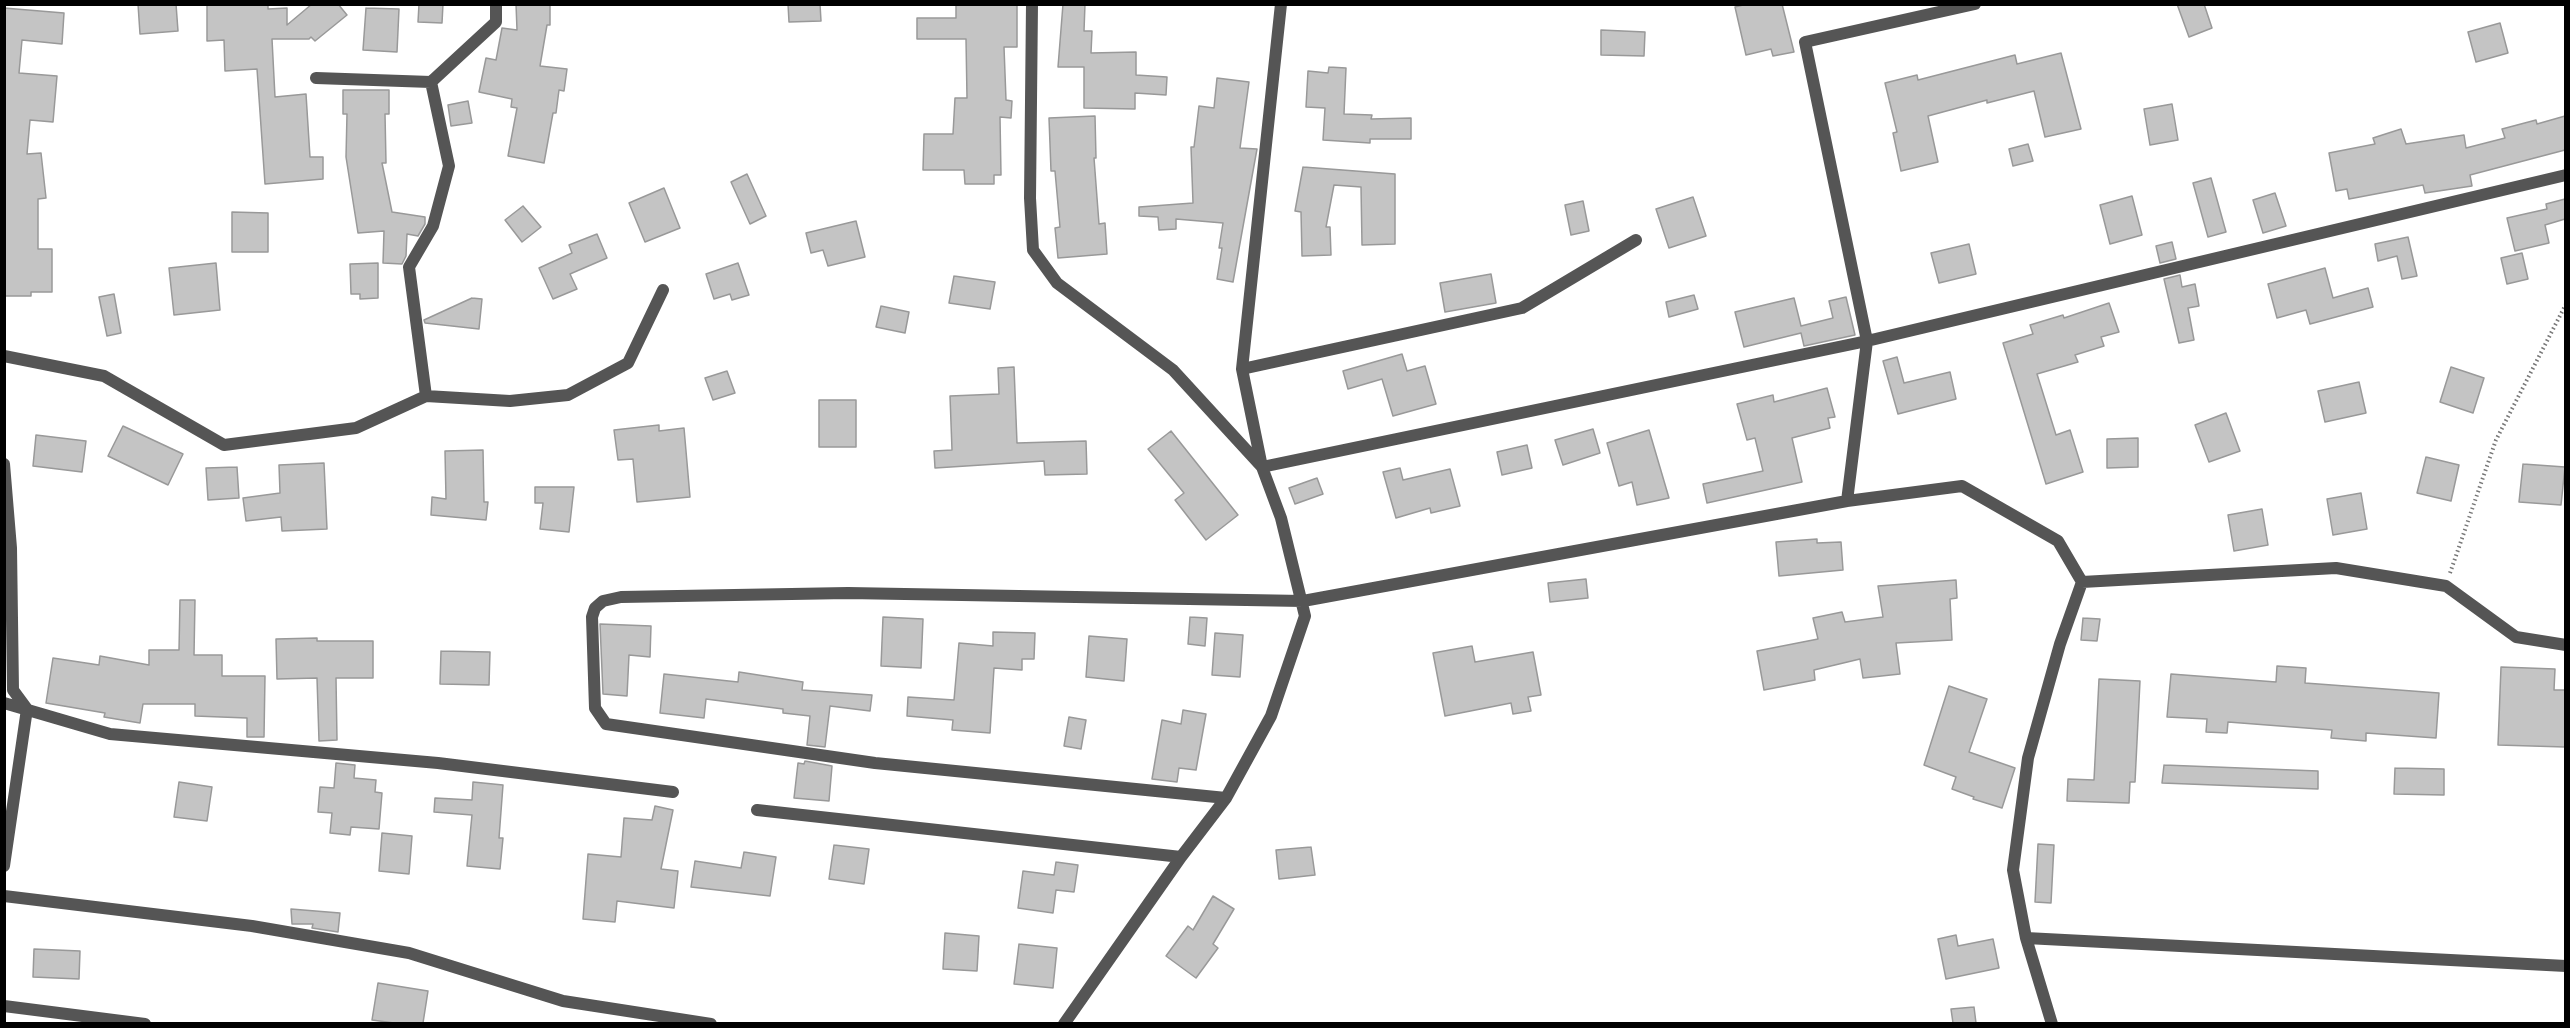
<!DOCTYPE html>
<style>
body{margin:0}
#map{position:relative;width:2570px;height:1028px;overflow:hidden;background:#fff;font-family:"Nunito Sans",sans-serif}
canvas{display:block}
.frame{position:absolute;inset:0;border:6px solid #000;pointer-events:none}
</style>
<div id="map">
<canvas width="2570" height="1028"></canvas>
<div class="frame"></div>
</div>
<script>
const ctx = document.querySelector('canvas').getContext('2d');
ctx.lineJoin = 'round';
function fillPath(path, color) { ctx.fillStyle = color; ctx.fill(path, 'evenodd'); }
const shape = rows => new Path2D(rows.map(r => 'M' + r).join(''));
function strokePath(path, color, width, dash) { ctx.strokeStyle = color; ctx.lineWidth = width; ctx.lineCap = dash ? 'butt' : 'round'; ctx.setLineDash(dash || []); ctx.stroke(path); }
const building = shape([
 [138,4,176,4,178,31,140,34,138,4],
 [207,4,268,4,268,9,287,8,287,25,312,4,338,4,347,15,315,41,311,37,309,39,272,39,275,97,306,94,310,157,323,157,323,179,265,184,257,69,225,71,224,40,207,41,207,4],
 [419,4,443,4,442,23,418,22,419,4],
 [516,4,550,4,550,25,547,25,540,66,567,69,564,91,559,90,556,113,553,113,544,163,508,156,517,108,511,107,512,99,479,92,486,58,496,60,502,28,517,30,516,4],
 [788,4,820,4,821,21,789,22,788,4],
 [956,4,1017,4,1017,47,1004,47,1006,100,1012,101,1011,118,1000,117,1001,175,994,175,994,184,965,184,964,170,923,170,924,134,953,134,955,98,967,98,966,39,917,39,917,18,956,18,956,4],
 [1063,4,1085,4,1084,31,1092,31,1091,53,1136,52,1136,75,1167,77,1166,95,1135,93,1135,109,1084,108,1084,67,1058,67,1063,4],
 [1747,4,1782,4,1794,52,1773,56,1771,49,1746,55,1735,7,1747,4],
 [2177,4,2204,4,2212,28,2189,37,2177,4],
 [4,8,64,13,62,44,22,40,19,73,57,76,53,122,30,120,27,154,41,153,46,198,38,199,38,249,52,249,52,292,31,292,31,296,4,296,4,8],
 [366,8,399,9,397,52,363,50,366,8],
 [2500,23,2508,53,2476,62,2468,32,2500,23],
 [1601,30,1645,32,1644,56,1601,55,1601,30],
 [2061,53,2081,129,2045,137,2034,91,1987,103,1987,100,1928,116,1938,162,1901,171,1893,133,1897,132,1885,83,1917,75,1918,80,2015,55,2017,64,2061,53],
 [1329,67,1346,68,1344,114,1372,115,1371,119,1411,118,1411,139,1370,139,1370,143,1323,140,1325,108,1306,107,1308,71,1328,73,1329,67],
 [1217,78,1249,82,1240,148,1257,149,1233,282,1217,279,1222,248,1219,248,1223,223,1176,219,1176,229,1159,230,1158,217,1139,216,1139,207,1193,203,1191,147,1194,147,1199,106,1214,108,1217,78],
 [343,90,389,90,389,114,385,114,386,163,382,163,392,212,425,217,425,224,418,236,407,234,406,256,402,264,383,263,384,231,358,233,346,157,347,114,343,114,343,90],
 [468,101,472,123,451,126,448,105,468,101],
 [2172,104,2178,140,2150,145,2144,109,2172,104],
 [1095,116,1096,158,1094,158,1099,224,1105,223,1107,254,1058,258,1055,228,1060,227,1055,171,1051,171,1049,118,1095,116],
 [2565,116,2565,150,2470,175,2472,186,2425,193,2423,185,2349,199,2347,189,2336,191,2329,153,2375,144,2373,138,2401,129,2406,144,2464,135,2466,148,2505,138,2502,129,2536,120,2537,124,2565,116],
 [2028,144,2033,161,2013,166,2009,149,2028,144],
 [1303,167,1395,174,1395,244,1362,245,1361,187,1334,185,1326,227,1330,227,1331,255,1302,256,1301,212,1295,211,1303,167],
 [747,174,766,216,750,224,731,182,747,174],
 [2211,178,2226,232,2208,237,2193,183,2211,178],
 [664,188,680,228,645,242,629,203,664,188],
 [2275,193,2286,226,2263,233,2253,200,2275,193],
 [2132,196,2142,235,2110,244,2100,205,2132,196],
 [1693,197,1706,236,1669,248,1656,209,1693,197],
 [2565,199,2565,219,2545,225,2549,243,2515,251,2507,218,2547,209,2546,204,2565,199],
 [1583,201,1589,231,1571,235,1565,205,1583,201],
 [523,206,541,227,522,242,505,220,523,206],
 [232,212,268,213,268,252,232,252,232,212],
 [856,221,865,257,828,266,823,250,811,253,806,233,856,221],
 [597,234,607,258,570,274,577,289,553,299,539,268,572,253,569,245,597,234],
 [2408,237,2417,276,2402,279,2397,256,2378,261,2375,244,2408,237],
 [2172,242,2176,259,2160,263,2156,246,2172,242],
 [1969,244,1976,274,1939,283,1931,253,1969,244],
 [2522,253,2528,279,2507,284,2501,258,2522,253],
 [216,263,220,310,174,315,169,268,216,263],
 [378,263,378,298,360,299,360,294,351,294,350,264,378,263],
 [738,263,749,295,732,300,730,294,714,299,706,274,738,263],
 [2325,268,2333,298,2368,288,2373,307,2310,324,2306,310,2277,318,2268,284,2325,268],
 [1491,274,1496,303,1445,312,1440,283,1491,274],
 [2180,275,2182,287,2195,284,2199,306,2188,308,2194,340,2179,343,2164,279,2180,275],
 [954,276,995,282,990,309,949,303,954,276],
 [114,294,121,333,107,336,99,297,114,294],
 [1694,295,1698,309,1669,317,1666,302,1694,295],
 [1846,297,1855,335,1804,346,1801,333,1744,347,1735,312,1794,298,1801,326,1833,318,1829,301,1846,297],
 [472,298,482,299,479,329,425,323,424,320,472,298],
 [2109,303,2119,332,2101,337,2104,346,2075,355,2078,362,2037,374,2056,435,2070,430,2083,472,2046,484,2003,343,2033,334,2030,325,2063,315,2064,318,2109,303],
 [881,306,909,312,905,333,876,327,881,306],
 [1402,354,1407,371,1425,366,1436,404,1393,416,1382,379,1348,389,1343,371,1402,354],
 [1897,357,1904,383,1950,372,1956,399,1898,414,1883,361,1897,357],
 [1014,367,1017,443,1086,441,1087,474,1045,475,1044,461,935,468,934,451,952,450,950,396,999,394,998,368,1014,367],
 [2451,367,2484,378,2473,413,2440,402,2451,367],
 [727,371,735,393,713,400,705,378,727,371],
 [2359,382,2366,413,2325,422,2318,391,2359,382],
 [1827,388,1835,417,1828,418,1830,428,1792,438,1802,482,1707,503,1703,484,1763,471,1755,438,1747,440,1737,404,1773,395,1774,402,1827,388],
 [819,400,856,400,856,447,819,447,819,400],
 [2226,413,2240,451,2209,462,2195,425,2226,413],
 [659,425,659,431,684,428,690,497,637,502,633,459,618,460,614,430,659,425],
 [123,426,183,454,168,485,108,456,123,426],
 [1593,429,1600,453,1563,465,1555,440,1593,429],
 [1649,430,1669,498,1637,505,1632,482,1619,486,1607,443,1649,430],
 [1171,431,1238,515,1206,540,1175,500,1184,493,1148,449,1171,431],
 [36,435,86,441,82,472,33,466,36,435],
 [2138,438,2138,467,2107,468,2107,439,2138,438],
 [1527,445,1532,468,1502,475,1497,452,1527,445],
 [483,450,484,502,488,502,486,520,431,515,432,497,446,499,445,451,483,450],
 [2426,457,2459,465,2451,501,2417,493,2426,457],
 [324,463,327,529,282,531,281,517,246,521,243,498,280,493,279,465,324,463],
 [2523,464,2565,467,2561,505,2519,502,2523,464],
 [237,467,239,498,208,500,206,468,237,467],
 [1400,468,1403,480,1450,469,1460,506,1431,513,1430,508,1396,518,1383,472,1400,468],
 [1317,478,1323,494,1295,504,1289,488,1317,478],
 [535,487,574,487,569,532,540,529,543,503,535,503,535,487],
 [2361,493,2367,529,2333,535,2327,499,2361,493],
 [2262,509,2268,545,2234,551,2228,515,2262,509],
 [1817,539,1817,543,1841,542,1843,570,1779,576,1776,542,1817,539],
 [1586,579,1588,598,1550,602,1548,583,1586,579],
 [1956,580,1957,598,1950,599,1952,640,1896,643,1900,674,1863,678,1860,659,1814,670,1815,680,1764,690,1757,651,1818,639,1813,618,1842,612,1845,622,1883,617,1878,586,1956,580],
 [180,600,195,600,194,655,222,655,222,676,265,676,264,737,247,737,247,718,195,716,195,704,143,704,140,723,104,717,105,713,46,703,53,658,99,665,100,656,149,665,149,650,179,650,180,600],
 [883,617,923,619,921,668,881,666,883,617],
 [1190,617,1207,618,1205,646,1188,644,1190,617],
 [2083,618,2100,619,2097,641,2081,640,2083,618],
 [600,624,651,626,650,657,629,655,627,696,603,694,600,624],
 [993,632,1035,633,1034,659,1022,659,1022,670,994,668,990,733,952,730,953,720,907,716,908,697,954,700,959,643,993,646,993,632],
 [1215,633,1243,635,1240,677,1212,675,1215,633],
 [1089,636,1127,639,1124,681,1086,677,1089,636],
 [317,638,317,641,373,641,373,678,336,678,337,740,319,741,317,678,277,679,276,639,317,638],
 [1472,646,1475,662,1533,652,1541,695,1528,697,1531,711,1513,714,1511,703,1445,716,1433,653,1472,646],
 [441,651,490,652,489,685,440,684,441,651],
 [2277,666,2306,668,2305,683,2439,693,2436,738,2366,733,2366,741,2331,738,2332,730,2228,722,2227,733,2206,732,2207,719,2167,717,2171,674,2276,682,2277,666],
 [2501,667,2555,669,2554,690,2565,690,2565,747,2498,745,2501,667],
 [739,672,803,682,802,690,872,695,870,711,830,706,825,747,807,745,810,716,783,713,783,709,706,699,704,718,660,713,664,674,738,682,739,672],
 [2099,679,2140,681,2135,782,2130,782,2129,803,2067,801,2068,779,2094,780,2099,679],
 [1949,686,1987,699,1969,752,2015,768,2002,808,1973,799,1974,797,1952,789,1956,777,1924,765,1949,686],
 [1183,710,1206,714,1196,770,1179,768,1177,782,1152,779,1162,720,1181,724,1183,710],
 [1069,717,1086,720,1081,749,1064,746,1069,717],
 [805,761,832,766,829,801,794,798,798,763,804,764,805,761],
 [336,763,355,765,354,778,376,780,375,792,382,793,379,829,351,827,350,835,330,833,332,813,318,812,320,787,334,788,336,763],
 [2164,765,2318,771,2318,789,2162,783,2164,765],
 [2395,768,2444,769,2444,795,2394,794,2395,768],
 [179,782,212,787,207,821,174,817,179,782],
 [473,782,503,785,499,838,503,838,500,869,467,866,472,815,434,812,435,798,472,800,473,782],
 [655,806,673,810,661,869,678,871,674,908,617,901,615,922,583,919,588,854,621,857,624,818,652,820,655,806],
 [382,833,412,836,409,874,379,871,382,833],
 [2038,844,2054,845,2051,903,2035,902,2038,844],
 [834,845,869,849,864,884,829,879,834,845],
 [1311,847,1315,875,1279,879,1276,850,1311,847],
 [744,852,776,857,770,896,691,887,695,861,741,868,744,852],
 [1056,862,1078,865,1074,892,1056,890,1053,913,1018,908,1023,871,1054,875,1056,862],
 [1213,896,1234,909,1213,944,1218,948,1196,978,1166,956,1188,926,1193,930,1213,896],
 [291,909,340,913,338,932,312,928,313,924,292,924,291,909],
 [945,933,979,936,977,971,943,969,945,933],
 [1956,935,1958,946,1993,939,1999,968,1946,979,1938,939,1956,935],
 [1019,944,1057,948,1053,988,1014,984,1019,944],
 [34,949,80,951,79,979,33,977,34,949],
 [378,983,428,991,423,1023,394,1023,372,1020,378,983],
 [1974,1007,1976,1023,1953,1023,1951,1009,1974,1007]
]);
fillPath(building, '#c4c4c4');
strokePath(building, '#999', 1.5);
strokePath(shape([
 [2450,573,2496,440,2566,304]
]), '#777', 4, [1.5, 3]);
strokePath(shape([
 [1032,4,1030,198,1033,250,1057,283,1173,370,1262,467,1281,518,1305,616,1271,716,1226,798,1181,857,1064,1024],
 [1281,4,1242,369,1262,467,1867,341,2566,175],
 [316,78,431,82],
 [4,356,104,376,224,445,356,428,426,396,409,267,433,226,449,166,431,82,496,22,496,4],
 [1242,369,1522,308,1636,240],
 [426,396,510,401,568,395,628,363,663,290],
 [4,464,11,548,13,690,27,709,4,866],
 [1847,501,1867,341,1805,42,1975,4],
 [2082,582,2336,568,2446,586,2516,637,2566,645],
 [4,703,110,734,438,763,673,792],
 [1226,798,875,763,606,724,595,708,592,617,595,608,603,601,621,597,848,593,1303,601,1847,501,1962,486,2058,541,2082,582,2060,644,2028,758,2013,870,2026,938,2052,1024],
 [757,810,1181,857],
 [4,896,252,926,409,953,563,1001,711,1024],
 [2026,938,2566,966],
 [4,1006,145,1024]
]), '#555', 12);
</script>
